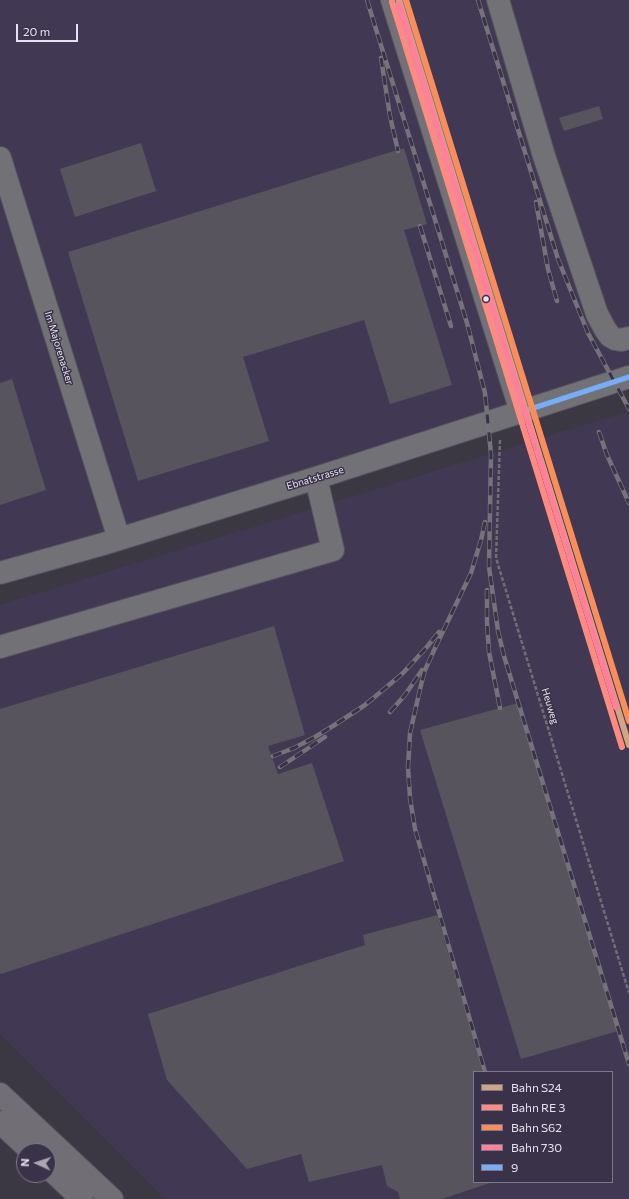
<!DOCTYPE html>
<style>
body{margin:0}
#map{position:relative;width:629px;height:1199px;overflow:hidden;background:#3b3743;font-family:Commissioner,sans-serif}
canvas{display:block}
.legend{position:absolute;left:473px;top:1071px;width:140px;height:112px;box-sizing:border-box;background:#3a3248;border:1px solid #7f788b;margin:0;padding:5px 7px;list-style:none;font-size:12px;color:#e6e1ef}
.legend li{display:flex;align-items:center;gap:8px;height:20px}
.legend b{width:20px;border:1px solid #7f788b}
.north{position:absolute;left:16px;top:1143px;width:40px;height:40px;box-sizing:border-box;background:#3a3248;border:1px solid #7f788b;border-radius:50%;rotate:273deg;font-size:11px;font-weight:700;line-height:16px;text-align:center;color:#e6e1ef}
.north::after{content:'';display:block;margin:auto;width:14px;height:18px;background:#aaa6b3;clip-path:polygon(50% 0,100% 100%,50% 72%,0 100%)}
.scale{position:absolute;left:16px;top:24px;width:62px;height:18px;box-sizing:border-box;border:2px solid #e6e1ef;border-top:0;padding-left:5px;font-size:12px;line-height:14px;white-space:nowrap;color:#e6e1ef;-webkit-text-stroke:3px #3a3248;paint-order:stroke}
</style>
<div id="map">
<canvas width="629" height="1199"></canvas>
<ul class="legend">
<li><b style="height:5px;background:#d1a584"></b>Bahn S24</li>
<li><b style="height:5px;background:#ff8a80"></b>Bahn RE 3</li>
<li><b style="height:5px;background:#fa8e5a"></b>Bahn S62</li>
<li><b style="height:5px;background:#ff8098"></b>Bahn 730</li>
<li><b style="height:5px;background:#76adf6"></b>9</li>
</ul>
<div class="north">N</div>
<div class="scale">20 m</div>
</div>
<script>
const ctx = document.querySelector('canvas').getContext('2d');
ctx.lineJoin = 'round';
function fillPath(path, color) { ctx.fillStyle = color; ctx.fill(path, 'evenodd'); }
const shape = rows => new Path2D(rows.map(r => 'M' + r).join(''));
function strokePath(path, color, width, dash) { ctx.strokeStyle = color; ctx.lineWidth = width; ctx.lineCap = dash ? 'butt' : 'round'; ctx.setLineDash(dash || []); ctx.stroke(path); }
function write(font, color, halo, rows, align = 'center') {
  ctx.font = font + ' Commissioner,sans-serif'; ctx.lineWidth = 3; ctx.setLineDash([]); ctx.textBaseline = 'middle'; ctx.strokeStyle = halo; ctx.fillStyle = color; for (const [text, x, y, turn = 0] of rows) {
    ctx.save(); ctx.translate(x, y); ctx.rotate((+turn || 0) * Math.PI / 180); ctx.textAlign = isNaN(turn) ? turn : align; if (halo) ctx.strokeText(text, 0, 0); ctx.fillText(text, 0, 0); ctx.restore();
  }
}
fillPath(shape([
 [0,0,629,0,629,381,0,576],
 [629,411,629,1199,165,1199,0,1034,0,605],
 [474,1072,612,1072,612,1182,474,1182]
]), '#413953');
fillPath(shape([
 [599,106,603,119,564,131,559,118],
 [141,143,156,191,75,217,60,169],
 [404,148,427,224,404,230,452,385,390,404,364,320,348,325,243,357,269,441,138,481,68,252],
 [12,379,46,490,0,505,0,383],
 [274,626,305,735,268,746,278,774,312,763,344,861,1,974,0,973,0,709],
 [518,703,618,1031,521,1059,420,730],
 [437,915,483,1072,474,1072,474,1182,493,1182,442,1199,400,1199,398,1192,387,1186,382,1165,309,1182,301,1154,247,1169,167,1080,148,1014,365,945,363,935]
]), '#57545d');
const minor = shape([
 [392,0,521,412],
 [498,0,544,156,597,314,605,329,610,336,615,339,621,340,629,338],
 [0,158,119,539],
 [0,573,103,544,316,478,629,377],
 [0,647,333,550,316,478]
]);
const highway = shape([
 [0,1094,112,1199],
 [0,1122,31,1151],
 [48,1167,82,1199]
]);
strokePath(minor, '#57535e', 24);
strokePath(highway, '#57535e', 24);
strokePath(shape([
 [500,440,496,558,629,993]
]), '#716e75', 2.5, [4, 2]);
strokePath(minor, '#727176', 22);
strokePath(highway, '#716e76', 22);
const rail = shape([
 [367,0,467,323,485,393,491,454,489,567,498,631,504,656,629,1064],
 [478,0,558,259,588,333,629,409],
 [381,58,390,116,398,151],
 [536,202,548,269,557,301],
 [420,226,451,326],
 [599,432,607,455,629,503],
 [485,522,481,540,471,573,436,646,425,670,421,685,410,733,408,767,410,798,415,829,485,1072],
 [487,590,487,622,489,652,500,708],
 [390,712,405,695,422,670],
 [273,756,294,748,315,737,333,726,365,705,402,674,426,648,439,632],
 [280,767,325,737]
]);
strokePath(rail, '#757279', 4.5);
strokePath(rail, '#3a3248', 3, [9]);
strokePath(shape([
 [392,0,521,412],
 [521,412,629,377]
]), '#76adf6', 5);
strokePath(shape([
 [399,0,629,745]
]), '#d1a584', 6);
strokePath(shape([
 [392,2,622,747]
]), '#ff8a80', 6);
strokePath(shape([
 [406,0,629,721]
]), '#fa8e5a', 6);
strokePath(shape([
 [399,4,616,707]
]), '#ff8098', 6);
for (const [x, y, r, color] of [
 [486,299,3.5,"#e6e1ef"]
]) { const dot = new Path2D(); dot.arc(x, y, r, 0, 2 * Math.PI); ctx.fillStyle = color; ctx.fill(dot); strokePath(dot, '#3a3248', 1.5); }
write('10px', '#e6e1ef', '#3a3248', [
 ["Im Majorenacker",59,348,73],
 ["Ebnatstrasse",315,478,-17],
 ["Heuweg",550,706,73]
]);
</script>
